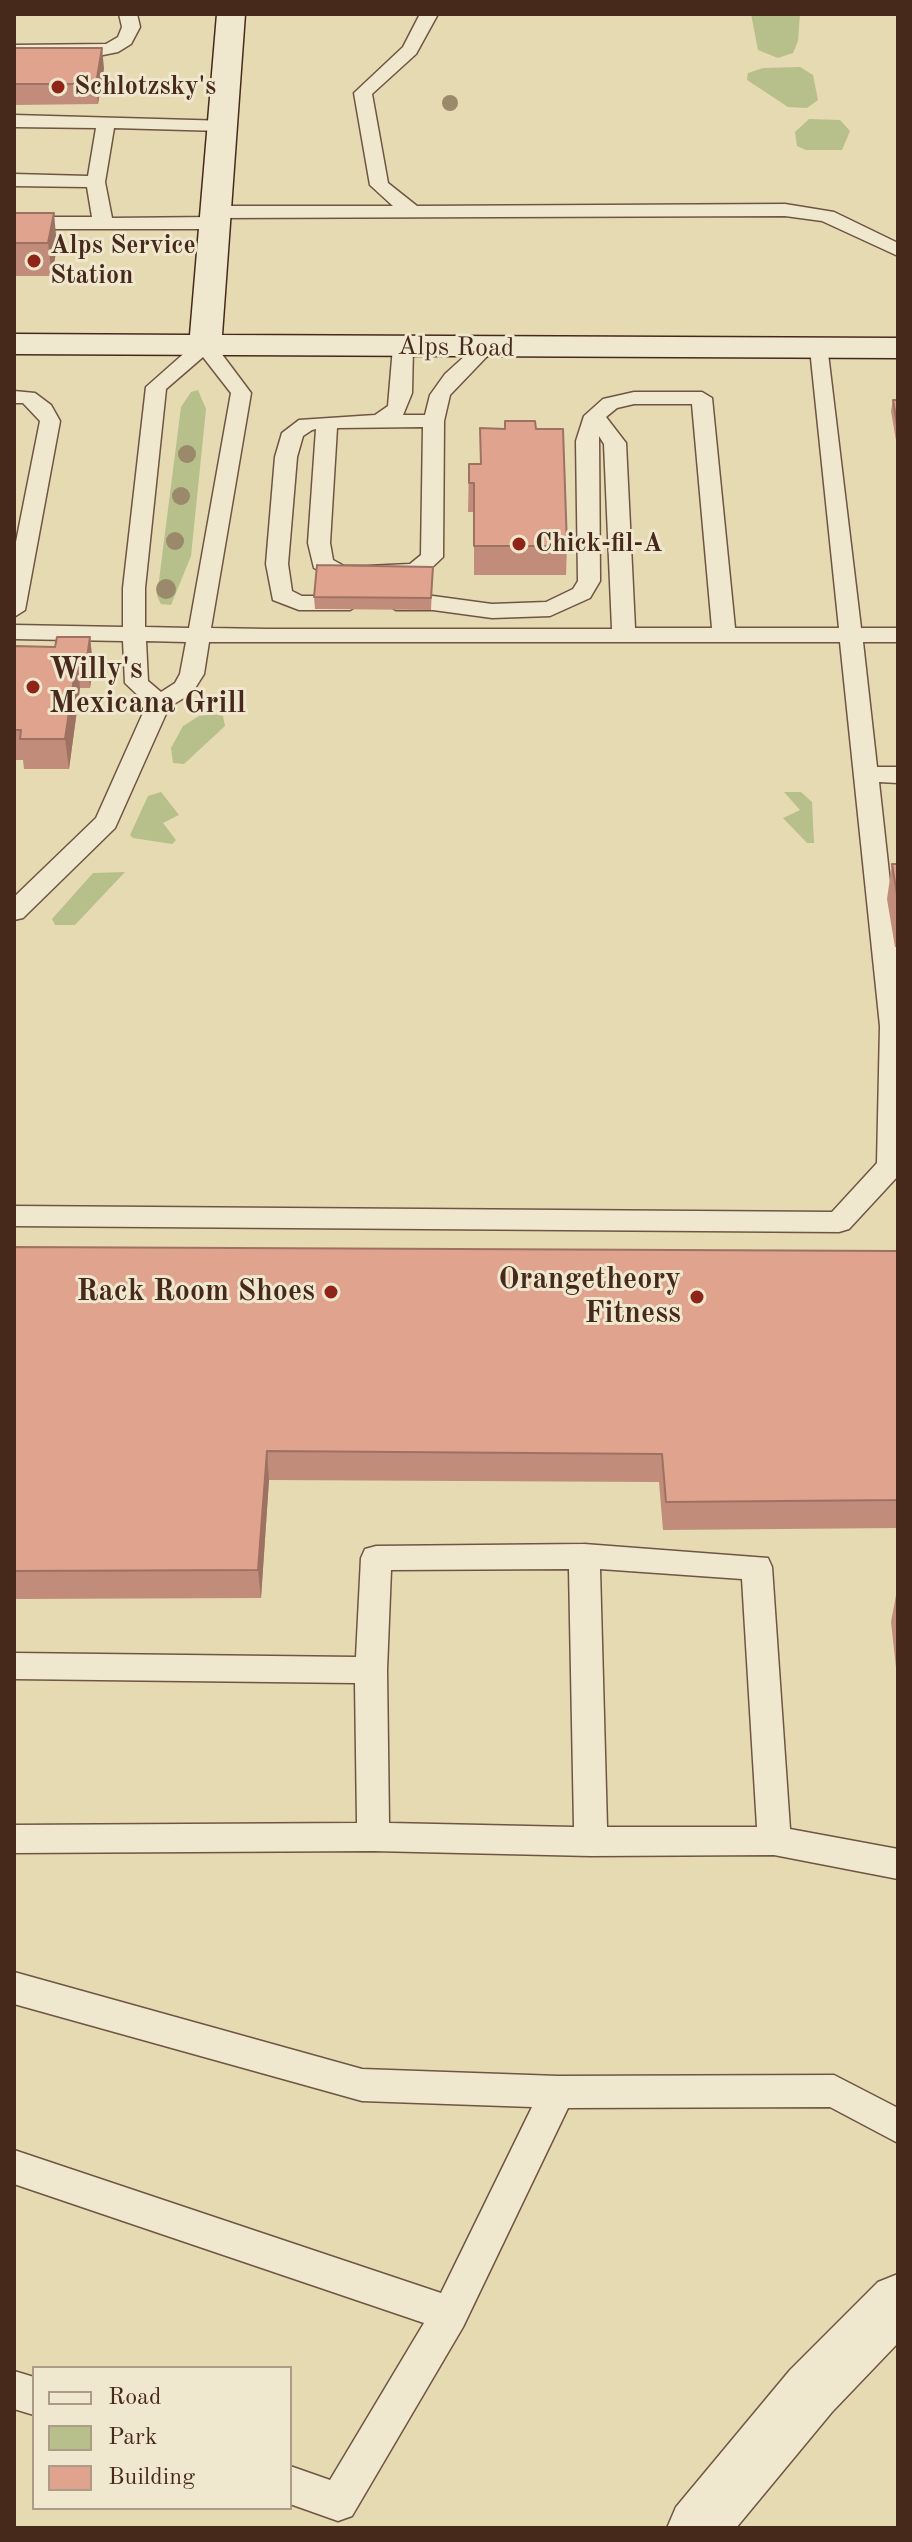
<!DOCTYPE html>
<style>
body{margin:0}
#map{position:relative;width:912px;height:2542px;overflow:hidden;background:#e6dab3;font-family:"Old Standard TT",serif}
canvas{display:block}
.frame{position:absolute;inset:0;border:16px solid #47291c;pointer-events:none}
.legend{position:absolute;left:32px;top:2366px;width:260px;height:144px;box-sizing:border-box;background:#efe7ce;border:2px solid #ac9b87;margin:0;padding:10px 14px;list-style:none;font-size:24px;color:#47291c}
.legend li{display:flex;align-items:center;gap:16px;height:40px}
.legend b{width:40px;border:2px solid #ac9b87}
</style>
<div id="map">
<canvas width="912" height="2542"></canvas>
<div class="frame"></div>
<ul class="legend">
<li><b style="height:10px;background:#efe7ce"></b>Road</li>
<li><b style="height:22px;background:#b7bf8b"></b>Park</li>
<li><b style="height:22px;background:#e0a38d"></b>Building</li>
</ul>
</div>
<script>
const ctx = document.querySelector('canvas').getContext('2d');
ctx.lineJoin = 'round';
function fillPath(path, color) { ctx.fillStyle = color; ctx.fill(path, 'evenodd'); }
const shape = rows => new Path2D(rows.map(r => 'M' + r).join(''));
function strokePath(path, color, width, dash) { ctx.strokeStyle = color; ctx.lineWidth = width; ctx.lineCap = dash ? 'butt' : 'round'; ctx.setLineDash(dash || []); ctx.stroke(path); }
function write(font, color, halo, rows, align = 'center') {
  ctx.font = font + ' "Old Standard TT",serif'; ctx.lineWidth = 6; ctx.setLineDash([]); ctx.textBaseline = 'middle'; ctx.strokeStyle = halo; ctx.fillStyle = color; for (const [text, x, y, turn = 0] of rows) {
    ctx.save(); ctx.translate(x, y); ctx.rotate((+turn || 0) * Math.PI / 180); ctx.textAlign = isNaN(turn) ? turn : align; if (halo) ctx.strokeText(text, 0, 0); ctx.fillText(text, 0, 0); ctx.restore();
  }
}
fillPath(shape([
 [751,14,800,14,798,41,793,53,778,58,758,50],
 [800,67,813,75,818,100,807,108,788,107,747,80,748,73,763,68],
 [809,119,840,120,850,131,842,150,806,150,797,146,795,132],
 [198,390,206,409,191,556,171,605,161,604,157,596,181,407,191,392],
 [213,714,223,716,225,726,184,764,173,763,171,748,183,726,199,716],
 [161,792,179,815,163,823,176,840,172,844,133,838,130,835,148,796],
 [784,792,801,792,812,802,814,843,807,843,783,818,800,810],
 [125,872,75,925,55,925,52,919,93,873]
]), '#b7bf8b');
const service = shape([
 [119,14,137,14,140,27,131,44,118,52,98,56,14,55,14,45,106,44,118,37,122,27,119,14],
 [420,14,438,14,416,54,372,94,388,183,417,206,785,204,834,212,898,243,898,256,822,221,785,216,216,218,224,223,214,229,14,229,14,217,92,217,87,187,14,186,14,174,88,176,96,128,14,127,14,115,229,121,229,129,222,131,114,128,105,182,112,218,213,217,205,212,215,206,393,206,370,185,354,93,403,47,420,14],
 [205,339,212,341,251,393,211,628,267,629,612,629,604,444,599,436,600,581,590,598,550,616,492,618,433,610,396,610,385,603,396,596,433,596,492,604,546,602,573,589,578,581,576,441,584,416,603,399,634,392,702,392,712,398,735,628,839,628,810,349,813,345,827,345,861,628,898,628,898,642,863,642,877,767,898,767,898,783,879,782,898,955,898,1176,849,1229,839,1232,14,1226,14,1206,832,1212,877,1163,880,1026,840,642,209,642,204,674,192,693,169,707,115,828,23,918,14,920,14,897,96,818,147,704,125,683,123,641,14,639,14,625,123,627,123,588,146,387,198,341,205,339],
 [203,357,231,393,189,628,145,627,145,588,166,389,203,357],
 [634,404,692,404,712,628,635,628,626,443,606,417,617,408,634,404],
 [146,641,186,642,180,674,175,683,161,692,148,681,146,641],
 [403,341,413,347,412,393,403,415,425,415,430,395,445,374,478,344,485,342,495,348,450,395,444,421,443,557,424,575,416,577,339,580,314,568,308,543,316,429,312,430,303,436,297,457,288,564,292,591,302,596,350,596,361,603,350,610,299,610,273,600,266,564,275,457,282,433,299,420,375,415,388,406,393,347,403,341],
 [423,427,421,555,410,564,367,566,344,566,333,560,330,543,337,428,423,427],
 [14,391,35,393,51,405,60,421,25,610,14,617,14,552,40,421,23,403,14,403,14,391],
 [584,1544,768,1558,772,1567,790,1829,898,1849,898,1879,774,1855,591,1856,373,1851,14,1853,14,1825,357,1823,355,1683,14,1679,14,1653,356,1657,361,1558,365,1549,376,1546,584,1544],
 [569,1569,574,1827,389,1823,387,1670,391,1570,569,1569],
 [600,1569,742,1579,757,1827,607,1827,600,1569],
 [14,1972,362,2069,558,2076,834,2075,898,2108,898,2143,830,2107,568,2108,463,2327,352,2516,338,2521,290,2504,290,2466,330,2480,424,2323,14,2184,14,2150,441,2293,532,2107,362,2101,14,2004,14,1972],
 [14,2371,34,2377,34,2415,14,2409,14,2371]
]);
const minor = shape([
 [898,2274,898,2343,832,2412,736,2528,667,2528,676,2507,790,2370,878,2282,898,2274]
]);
const secondary = shape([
 [217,14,245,14,222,335,898,338,898,358,14,354,14,334,190,335,217,14]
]);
strokePath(service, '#6f5542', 3);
strokePath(minor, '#6f5542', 3);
strokePath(secondary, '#47291c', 3);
fillPath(service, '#efe7ce');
fillPath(minor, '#efe7ce');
fillPath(secondary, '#efe7ce');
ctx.fillStyle = '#9b896c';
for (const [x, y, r] of [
 [450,103,8],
 [187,454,9],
 [181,496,9],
 [175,541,9],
 [166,589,10]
]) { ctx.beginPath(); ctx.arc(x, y, r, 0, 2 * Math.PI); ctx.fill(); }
fillPath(shape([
 [14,48,104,68,98,104,14,105],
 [14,213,57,246,52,276,14,276],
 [893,400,898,400,898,452,891,411],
 [480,428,536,429,567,546,566,575,474,575,474,512,468,512,469,464,480,464],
 [433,567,431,610,315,609,314,597],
 [90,637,93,666,90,688,80,688,69,769,24,769,23,760,14,760,14,646,55,647],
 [892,864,898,864,898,947,895,947,887,899],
 [14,1247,898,1251,898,1528,663,1530,659,1482,269,1480,261,1598,14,1599],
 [897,1590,898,1590,898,1686,891,1622]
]), '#c18c79');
fillPath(shape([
 [102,48,104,68,98,104,96,84],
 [54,213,57,246,52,276,48,243],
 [90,637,93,666,90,688,87,658],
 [77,658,80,688,69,769,65,739],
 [267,1451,269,1480,261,1598,258,1570]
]), '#9d7263');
const building = shape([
 [14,48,102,48,96,84,14,84,14,48],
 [14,213,54,213,48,243,14,243,14,213],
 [893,400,898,400,898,431,893,400],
 [505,421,535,421,536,429,563,429,567,546,474,546,474,483,469,483,469,464,481,464,480,428,505,429,505,421],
 [317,565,433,567,431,598,314,597,317,565],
 [57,637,90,637,87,658,77,658,65,739,20,739,21,730,14,730,14,646,55,647,57,637],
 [892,864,898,864,898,901,892,864],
 [14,1247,898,1251,898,1500,666,1502,662,1454,267,1451,258,1570,14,1571,14,1247]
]);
fillPath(building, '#e0a38d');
strokePath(building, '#9d7263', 2);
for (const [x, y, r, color] of [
 [58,87,8,"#8f2418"],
 [34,261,8,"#8f2418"],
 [519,544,8,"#8f2418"],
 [33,687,8,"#8f2418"],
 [331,1292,8,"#8f2418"],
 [697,1297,8,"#8f2418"]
]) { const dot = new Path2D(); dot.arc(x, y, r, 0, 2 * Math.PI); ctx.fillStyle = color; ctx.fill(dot); strokePath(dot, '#efe7ce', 3); }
write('bold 26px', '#47291c', '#efe7ce', [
 ["Schlotzsky's",74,87],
 ["Alps Service",50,246],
 ["Station",50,276],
 ["Chick-fil-A",535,544]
], 'left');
write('26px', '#47291c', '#efe7ce', [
 ["Alps Road",456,348,1]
]);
write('bold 30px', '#47291c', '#efe7ce', [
 ["Willy's",49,670,"left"],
 ["Mexicana Grill",49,704,"left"],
 ["Orangetheory",681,1280],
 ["Fitness",681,1314],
 ["Rack Room Shoes",315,1292]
], 'right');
</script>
